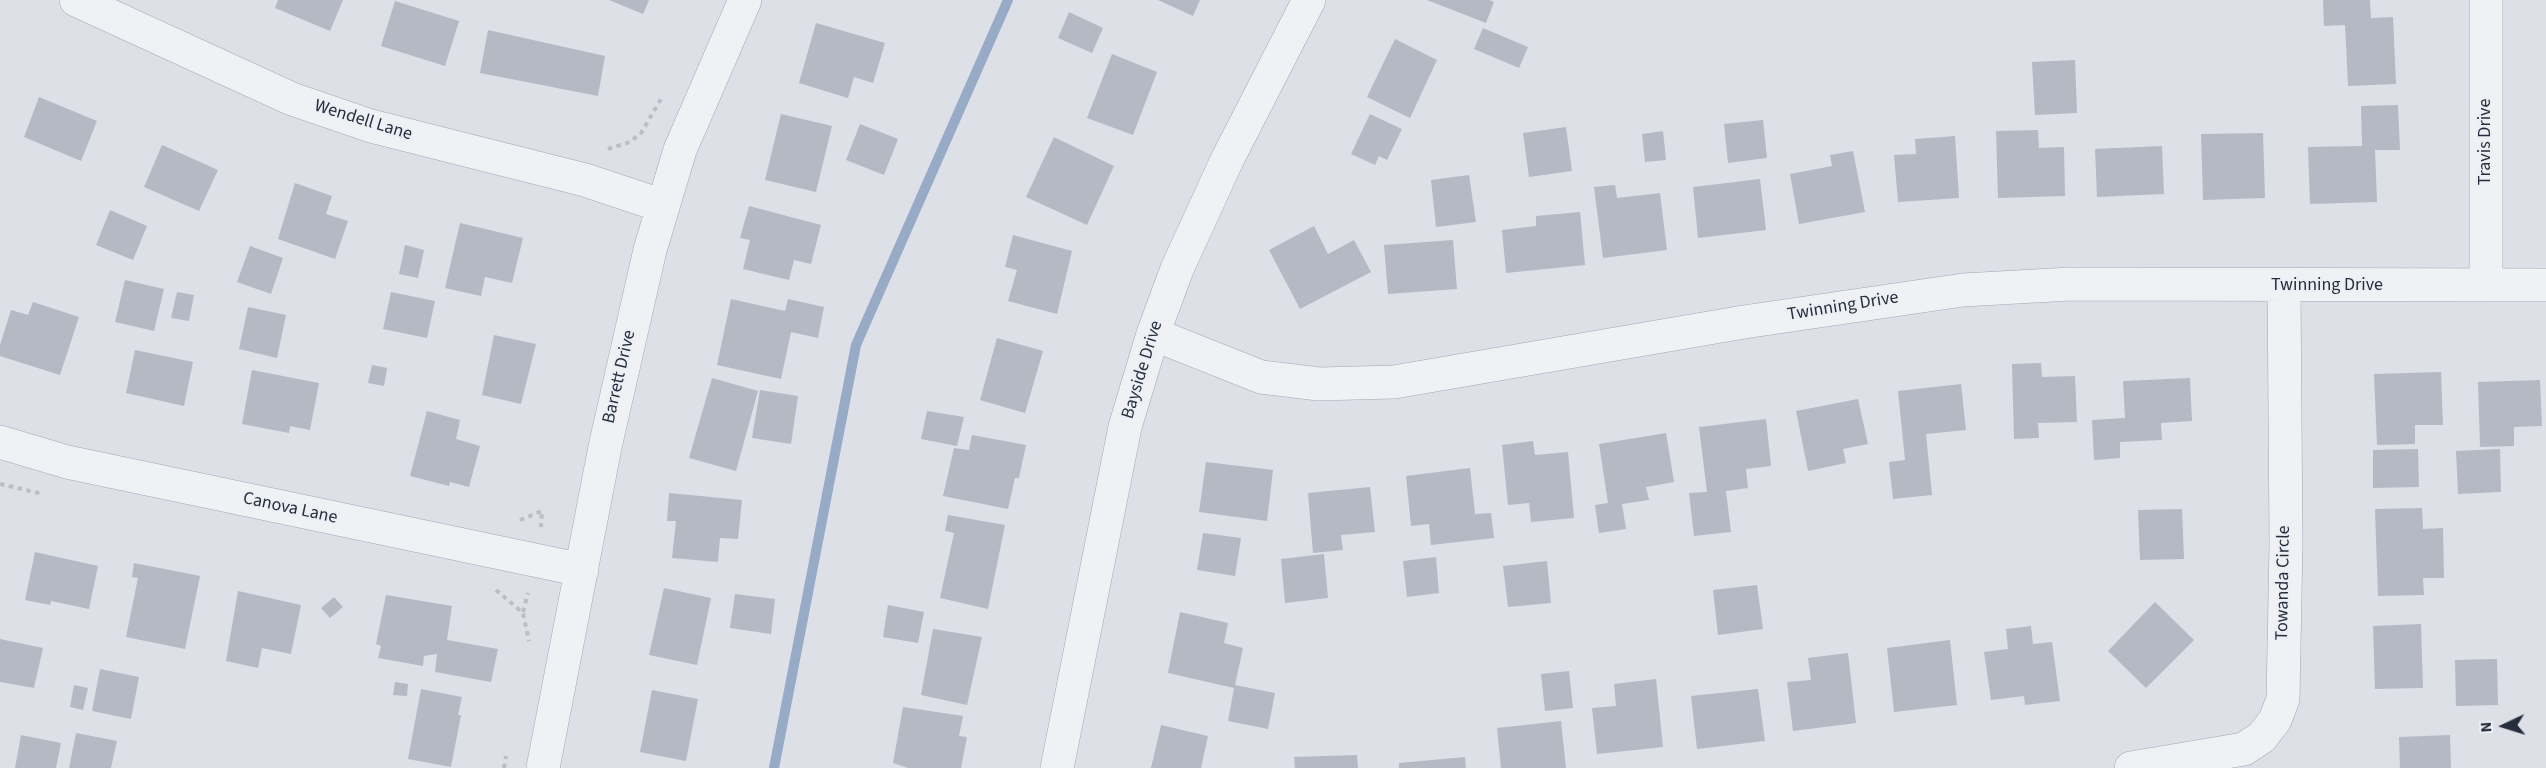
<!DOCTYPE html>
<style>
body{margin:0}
#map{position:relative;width:2546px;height:768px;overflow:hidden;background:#dde0e7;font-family:"Source Sans 3",sans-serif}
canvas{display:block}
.north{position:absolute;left:2474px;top:696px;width:60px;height:60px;-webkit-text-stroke:4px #eceff4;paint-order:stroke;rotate:266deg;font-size:16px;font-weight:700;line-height:24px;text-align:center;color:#262d3d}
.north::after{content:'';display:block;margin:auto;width:21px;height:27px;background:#262d3d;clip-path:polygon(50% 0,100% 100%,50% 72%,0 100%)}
</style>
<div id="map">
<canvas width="2546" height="768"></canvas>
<div class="north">N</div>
</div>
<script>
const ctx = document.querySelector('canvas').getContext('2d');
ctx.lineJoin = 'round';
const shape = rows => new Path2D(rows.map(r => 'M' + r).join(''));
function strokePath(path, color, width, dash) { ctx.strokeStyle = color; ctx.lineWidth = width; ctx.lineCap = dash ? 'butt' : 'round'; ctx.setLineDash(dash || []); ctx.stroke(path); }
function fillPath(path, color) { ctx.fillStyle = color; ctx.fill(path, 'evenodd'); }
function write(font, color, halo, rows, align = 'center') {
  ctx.font = font + ' "Source Sans 3",sans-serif'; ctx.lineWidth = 4.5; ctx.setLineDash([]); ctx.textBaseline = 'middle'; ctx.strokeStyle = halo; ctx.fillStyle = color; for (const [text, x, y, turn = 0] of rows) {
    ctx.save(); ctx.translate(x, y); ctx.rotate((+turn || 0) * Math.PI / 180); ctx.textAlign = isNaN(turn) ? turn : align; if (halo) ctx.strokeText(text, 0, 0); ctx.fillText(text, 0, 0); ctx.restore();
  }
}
strokePath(shape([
 [774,768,856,345,1008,0]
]), '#97abc7', 10);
fillPath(shape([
 [278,0,343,0,330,31,275,8],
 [609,0,649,0,643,14],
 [1158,0,1200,0,1193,16],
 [1427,0,1489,0,1494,2,1486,23],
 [2323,0,2370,0,2371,18,2393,17,2396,84,2348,86,2345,25,2324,26],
 [395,1,459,21,445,66,381,46],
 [1069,12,1103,28,1092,53,1058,38],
 [816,23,885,43,873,83,854,77,848,98,799,83],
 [1483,28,1528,47,1519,68,1474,49],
 [488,30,605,56,598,96,480,73],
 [1395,39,1437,60,1410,118,1367,97],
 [1112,54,1157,72,1133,135,1087,118],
 [2075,60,2077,113,2035,115,2032,62],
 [39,97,97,121,81,161,24,137],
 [2398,105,2400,150,2375,150,2377,202,2310,204,2308,147,2362,146,2361,106],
 [781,114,832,126,816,192,765,180],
 [1370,114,1402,129,1387,160,1379,156,1375,165,1351,154],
 [1763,120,1767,158,1728,163,1724,124],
 [860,124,898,139,884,175,846,160],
 [1566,127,1572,171,1529,177,1523,133],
 [2038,130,2039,148,2064,147,2065,196,1998,198,1996,131],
 [1663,131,1666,160,1645,162,1642,134],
 [2263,133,2265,198,2203,200,2201,134],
 [1955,136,1959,198,1898,202,1894,155,1916,154,1915,139],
 [1054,137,1114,166,1087,225,1026,197],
 [162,145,218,170,199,211,144,187],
 [2162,146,2164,194,2097,197,2095,149],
 [1853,151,1865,212,1799,224,1790,174,1832,166,1830,155],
 [1469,175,1476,222,1436,227,1431,180],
 [1760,179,1766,230,1698,238,1693,187],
 [295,183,332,196,326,214,348,221,335,259,278,239],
 [1615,185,1617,198,1660,193,1667,250,1603,258,1594,187],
 [749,206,821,225,811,264,794,260,789,280,743,269,750,240,740,238],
 [110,210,147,226,133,260,96,245],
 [1580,212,1585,265,1506,273,1502,230,1536,226,1536,216],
 [460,223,523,238,512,283,485,277,481,296,445,288],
 [1314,226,1328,254,1354,240,1371,272,1300,309,1269,250],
 [1013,235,1072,251,1057,314,1008,301,1017,270,1005,267],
 [1453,240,1457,289,1388,294,1384,245],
 [405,245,424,250,418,278,399,274],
 [250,246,283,258,271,294,237,282],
 [125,280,164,289,154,331,115,322],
 [177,292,194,295,189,321,171,318],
 [391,292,435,301,427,338,383,329],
 [731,299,785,311,788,299,824,307,818,338,791,332,781,379,717,365],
 [33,302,79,317,60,375,0,356,0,345,11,310,28,315],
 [248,307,286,315,277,358,239,349],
 [494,335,536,344,521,404,482,395],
 [997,338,1043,351,1025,413,980,400],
 [135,350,193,362,184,406,126,393],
 [2041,363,2042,377,2075,376,2077,422,2038,423,2039,438,2014,439,2012,364],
 [372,365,387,368,384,386,368,383],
 [252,370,319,383,310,430,290,426,289,433,242,424],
 [2441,372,2443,425,2415,425,2415,444,2377,445,2374,374],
 [712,378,758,391,736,471,689,458],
 [2190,378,2192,421,2161,423,2162,440,2120,442,2120,458,2094,460,2092,420,2125,418,2123,381],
 [2540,380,2542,426,2514,427,2514,446,2480,447,2478,382],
 [1961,384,1966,430,1926,434,1932,495,1893,499,1889,462,1905,460,1898,391],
 [760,390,798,396,791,444,752,438],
 [1858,399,1868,444,1843,449,1846,463,1808,471,1796,411],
 [427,411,460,420,456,439,480,446,469,487,450,482,449,486,410,476],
 [927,411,964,417,957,446,921,439],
 [1766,419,1771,466,1746,469,1748,488,1726,491,1731,532,1694,536,1689,493,1707,492,1699,427],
 [1666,433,1674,482,1646,487,1649,500,1622,504,1626,529,1599,533,1595,505,1608,503,1599,444],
 [972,435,1026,445,1019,478,1015,478,1008,509,943,496,954,448,969,450],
 [1533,441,1535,455,1568,452,1574,518,1531,522,1529,503,1508,505,1502,445],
 [2418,449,2419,487,2373,488,2373,450],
 [2500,449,2501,492,2458,494,2456,451],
 [1206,462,1273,470,1267,521,1199,512],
 [1470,468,1475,514,1491,513,1494,538,1431,545,1429,524,1411,526,1406,476],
 [1370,487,1375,532,1341,535,1343,550,1313,553,1308,493],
 [669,493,742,500,738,539,720,538,718,562,672,558,676,521,667,521],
 [2422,508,2423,529,2443,528,2444,578,2423,578,2424,595,2378,596,2375,509],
 [2182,509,2184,559,2140,560,2138,510],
 [948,515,1005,525,988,609,940,598,954,533,945,531],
 [1203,533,1241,538,1235,576,1197,570],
 [35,552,98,566,89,609,51,601,50,605,25,600],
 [1324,554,1328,598,1285,603,1281,559],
 [1436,557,1439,593,1407,597,1403,561],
 [1547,561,1551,603,1508,607,1503,566],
 [134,563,200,576,185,649,126,637,138,578,132,577],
 [1757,585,1763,629,1718,635,1713,590],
 [664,588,711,598,697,665,649,655],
 [238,591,301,605,291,654,262,648,258,668,226,661],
 [735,594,775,599,771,634,730,628],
 [386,595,452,606,447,640,498,649,491,682,435,672,437,654,424,656,423,666,378,658,381,646,376,644],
 [334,597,343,607,330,618,321,608],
 [2155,602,2194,640,2146,688,2108,651],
 [888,605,924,612,918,643,883,637],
 [1180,612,1228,623,1224,643,1243,648,1235,685,1275,693,1268,729,1228,721,1234,688,1168,673],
 [2421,624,2423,688,2375,689,2373,626],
 [2031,626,2033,644,2052,642,2060,701,2025,705,2024,696,1991,700,1984,652,2008,649,2006,629],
 [933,629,982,637,967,705,921,695],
 [0,639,43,648,34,688,0,682],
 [1950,640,1957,705,1894,712,1887,648],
 [1848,653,1856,723,1793,731,1787,682,1811,680,1808,658],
 [2497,659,2498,705,2456,706,2455,660],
 [100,669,139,677,131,719,92,711],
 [1569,671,1573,708,1545,711,1541,674],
 [1656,679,1663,747,1597,754,1592,708,1616,706,1614,684],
 [395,682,408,684,407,696,393,695],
 [74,685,88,688,83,710,70,707],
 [421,689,462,697,458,715,461,715,451,767,408,759],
 [1758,689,1765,741,1697,749,1691,696],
 [652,690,698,699,686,761,640,752],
 [903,707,963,716,959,736,967,737,961,768,908,768,893,763],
 [1561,721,1566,768,1501,768,1497,728],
 [1161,725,1208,736,1201,768,1151,768],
 [76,733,117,741,111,768,69,768],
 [21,735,61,743,56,768,15,768],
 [2450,735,2451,768,2400,768,2399,737],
 [1357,755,1358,768,1295,768,1294,757],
 [1465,757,1466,768,1399,768,1399,763]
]), '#b4b9c3');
const minor = shape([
 [76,0,292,99,371,126,585,180,663,206],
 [2486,285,2486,0],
 [1153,334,1261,377,1319,384,1394,382,1744,322,1963,290,2071,284,2546,285],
 [0,442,67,462,582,570],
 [543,768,605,447,650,250,680,150,745,0],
 [1057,768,1125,427,1153,334,1177,269,1227,160,1309,0],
 [2131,768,2244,749,2262,737,2275,720,2283,699,2286,544,2284,286]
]);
strokePath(minor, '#a2a7b1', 34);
strokePath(shape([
 [608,149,630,142,641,133,661,99],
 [0,484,43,494],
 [520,520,542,511,541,527],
 [496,590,523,613,529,641],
 [523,612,528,593],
 [504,768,506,756]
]), '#bbbec5', 4, [4.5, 4.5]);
strokePath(minor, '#eff1f5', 33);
write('18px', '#262d3d', '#eceff4', [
 ["Wendell Lane",363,121,17],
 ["Travis Drive",2486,142,-90],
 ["Twinning Drive",2327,286],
 ["Twinning Drive",1843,307,-9],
 ["Bayside Drive",1143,370,-73],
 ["Barrett Drive",620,377,-77],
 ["Canova Lane",290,509,12],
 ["Towanda Circle",2284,583,-89]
]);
</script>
